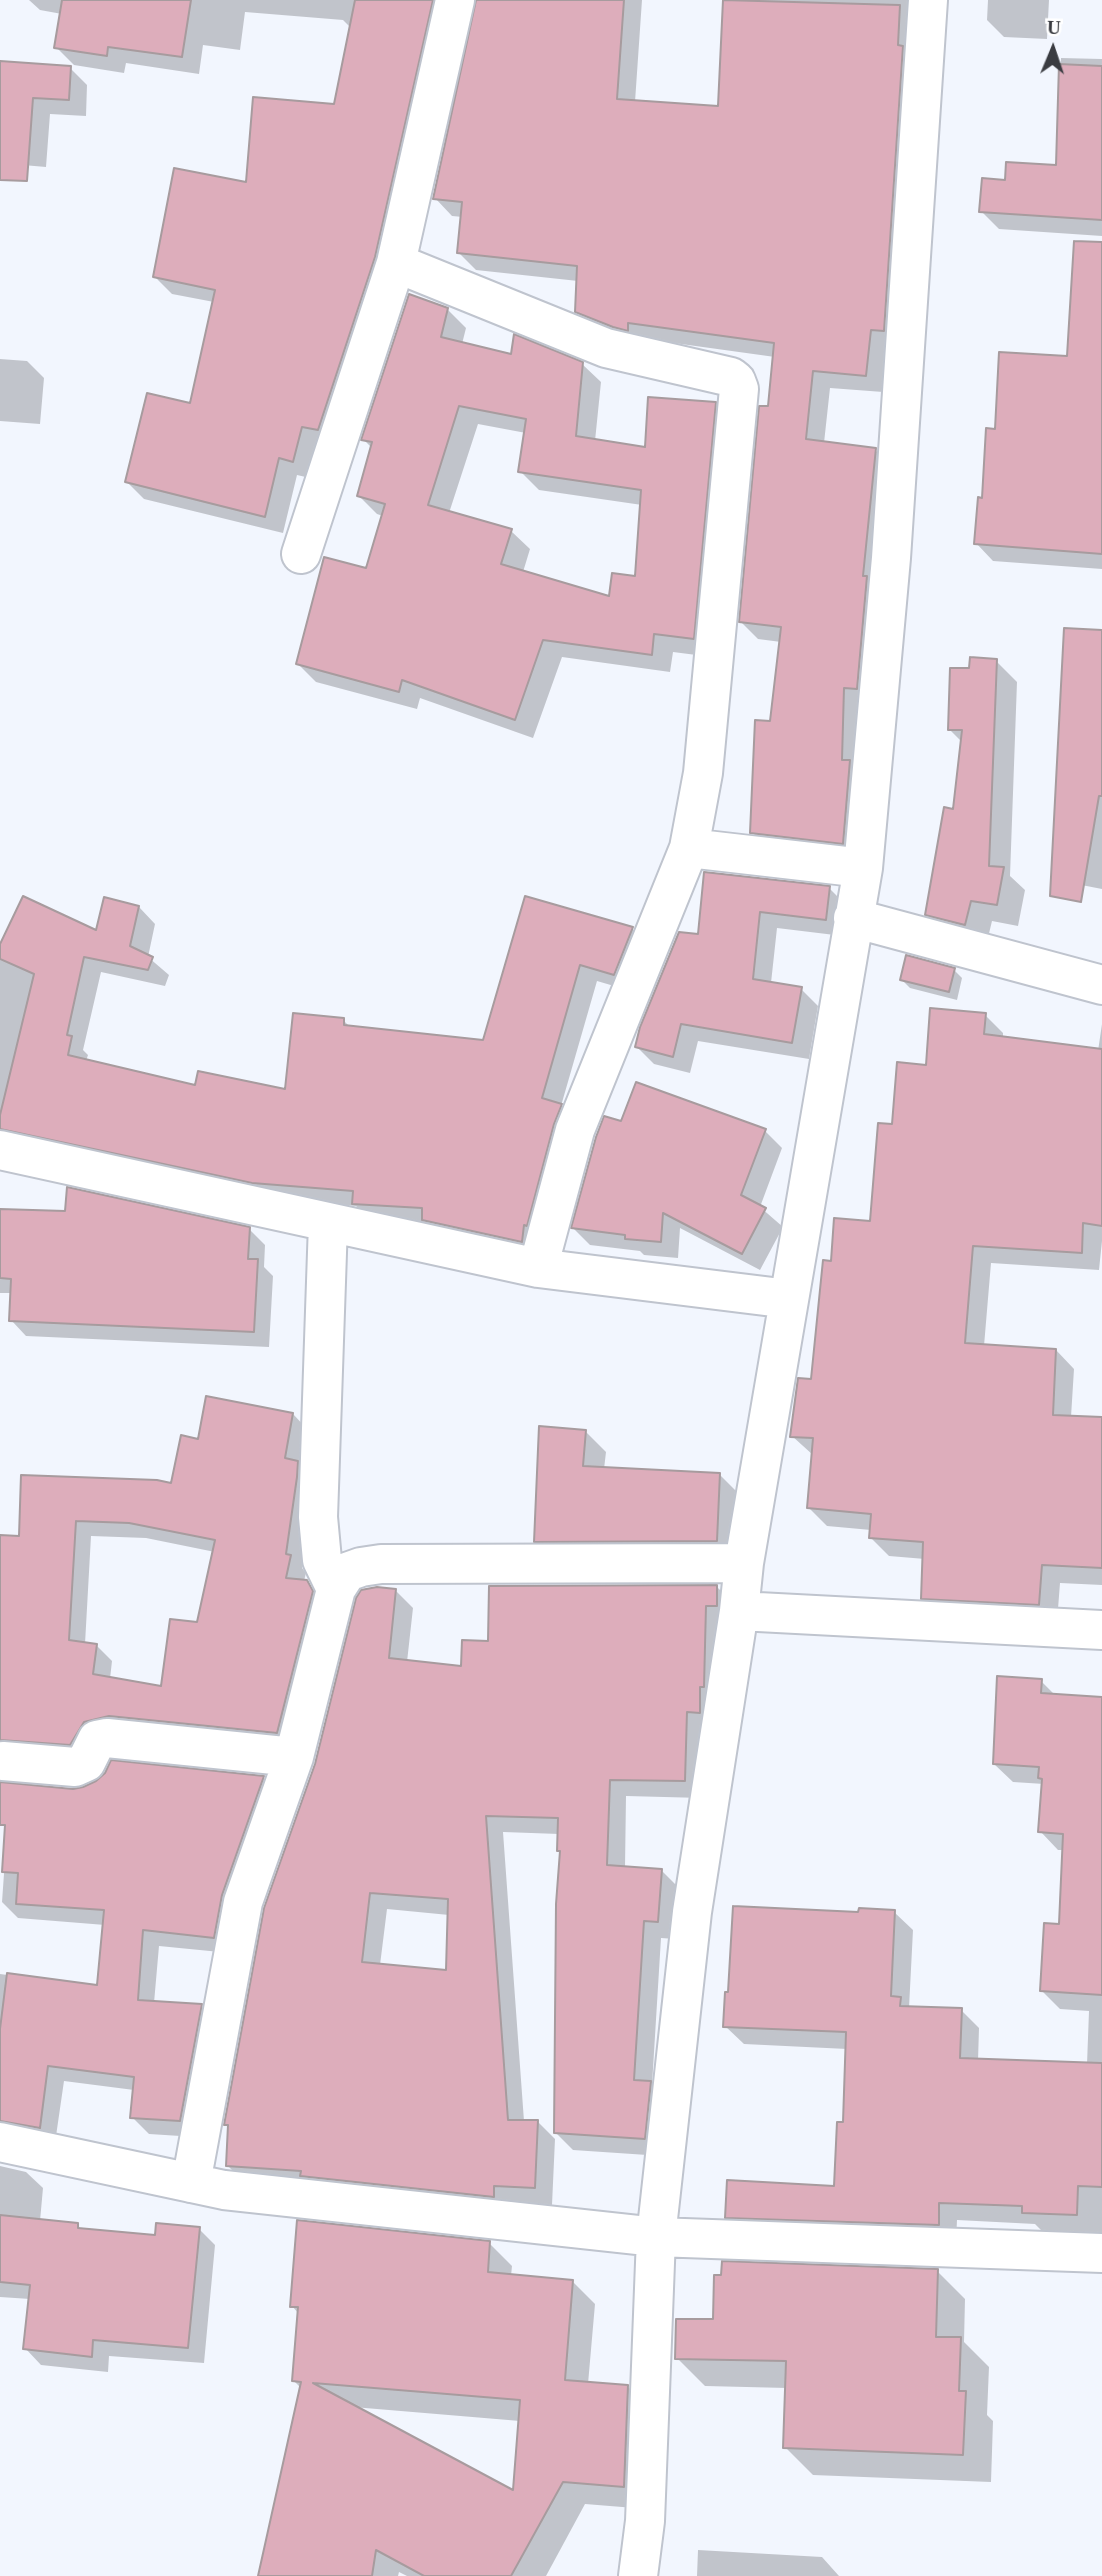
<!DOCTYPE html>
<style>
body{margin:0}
#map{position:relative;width:1102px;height:2576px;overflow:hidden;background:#f2f6fe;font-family:Georgia,serif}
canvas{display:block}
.north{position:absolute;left:1018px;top:14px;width:70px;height:70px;-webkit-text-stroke:5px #fff;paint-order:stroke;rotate:2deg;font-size:19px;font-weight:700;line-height:28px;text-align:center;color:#3a3c41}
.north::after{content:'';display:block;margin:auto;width:24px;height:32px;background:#3a3c41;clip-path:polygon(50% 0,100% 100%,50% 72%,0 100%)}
</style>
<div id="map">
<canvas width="1102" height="2576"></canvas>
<div class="north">U</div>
</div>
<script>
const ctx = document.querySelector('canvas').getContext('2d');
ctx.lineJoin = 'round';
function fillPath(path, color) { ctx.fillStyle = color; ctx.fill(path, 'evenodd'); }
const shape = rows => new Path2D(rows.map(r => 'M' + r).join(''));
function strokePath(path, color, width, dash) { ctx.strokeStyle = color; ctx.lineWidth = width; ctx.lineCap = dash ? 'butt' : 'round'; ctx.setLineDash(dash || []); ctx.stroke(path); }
fillPath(shape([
 [29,0,460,0,392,275,310,478,297,475,283,533,144,499,127,482,191,406,214,302,172,294,155,277,248,185,335,106,351,28,343,20,245,12,240,50,203,45,199,74,126,63,124,73,74,65,56,47,62,14,40,10],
 [478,0,642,0,635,102,720,108,725,0,917,0,883,392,830,388,824,443,875,450,892,467,860,860,769,850,752,832,772,723,781,642,758,639,741,622,775,357,645,339,594,329,576,311,578,281,476,270,459,253,463,217,452,216,435,198],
 [988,0,1049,0,1047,39,1004,37,987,20],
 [1061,58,1102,59,1102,236,999,229,981,211,1006,182,1057,167],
 [0,63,70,68,87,85,86,116,50,114,46,167,11,164,0,153],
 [1102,274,1102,569,993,561,976,543,997,431,1069,358],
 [447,309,466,328,462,344,513,357,582,364,601,382,595,441,646,449,715,404,733,423,712,657,673,652,670,672,562,657,533,738,420,698,417,709,316,682,298,664,368,571,383,516,377,514,359,496,372,448,363,439],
 [478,424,526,433,520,471,539,490,642,505,636,578,610,598,523,572,530,549,511,531,449,513],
 [0,359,27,361,44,378,40,424,0,421],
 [1102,632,1102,889,1071,883],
 [996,661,1017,682,1010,876,1025,890,1018,926,992,921,986,946,948,936,927,914,954,811,962,742,949,729,970,670],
 [706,874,829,888,846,905,843,936,777,928,771,983,801,989,818,1006,809,1059,698,1041,690,1073,654,1064,637,1047,699,936],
 [526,898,632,929,649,946,631,991,597,981,561,1106,578,1122,539,1258,440,1236,427,1223,371,1220,356,1206,270,1198,0,1147,0,948,97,933,139,907,155,924,148,957,169,975,165,986,101,972,83,1050,88,1055,86,1061,197,1087,287,1091,343,1020,351,1028,484,1042],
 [954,970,962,978,957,1000,910,988,902,980],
 [985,1015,1003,1033,1003,1038,1098,1051,1102,1024,1102,1241,1099,1270,991,1263,984,1346,1056,1350,1074,1369,1071,1417,1102,1418,1102,1585,1060,1583,1057,1622,941,1616,923,1598,925,1559,889,1556,871,1538,871,1530,827,1526,809,1508,813,1455,792,1436,813,1381,832,1263,871,1223,894,1126,927,1066],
 [622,1124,765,1131,782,1148,760,1207,783,1227,760,1270,680,1228,678,1258,644,1255,640,1251,590,1245,573,1228],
 [0,1211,249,1229,265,1245,264,1267,273,1276,269,1347,26,1336,11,1320,12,1293,0,1293],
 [293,1414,308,1430,313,1493,302,1568,306,1573,304,1581,323,1598,293,1748,126,1731,86,1760,27,1745,0,1743,0,1537,21,1538,172,1485,199,1441],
 [91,1536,146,1538,215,1552,199,1624,163,1688,110,1679,112,1661,96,1645,85,1644],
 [585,1431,606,1452,604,1469,719,1474,740,1495,737,1561,557,1562,536,1541],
 [717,1587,734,1604,702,1798,626,1796,625,1868,662,1871,679,1888,675,1939,661,1938,652,2085,668,2101,662,2156,573,2150,555,2132,562,1853,559,1850,559,1834,503,1832,524,2121,537,2121,555,2139,552,2205,245,2183,228,2166,230,2128,226,2124,395,1590,413,1608,407,1662,463,1668,489,1643],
 [387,1909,449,1915,448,1972,380,1965],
 [1041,1681,1056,1696,1102,1699,1102,2233,1042,2231,1035,2224,957,2220,956,2243,745,2235,726,2217,836,2188,844,2124,847,2049,744,2044,725,2026,860,1914,894,1912,913,1930,909,2008,961,2010,979,2028,978,2061,1087,2064,1089,2011,1060,2009,1042,1991,1060,1926,1064,1850,1058,1850,1040,1831,1044,1784,1013,1782,994,1764],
 [263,1778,279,1794,230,1953,159,1946,154,2003,201,2006,217,2022,196,2137,149,2134,132,2117,134,2090,64,2081,55,2143,0,2144,0,1974,99,1987,105,1925,18,1918,2,1902,7,1831,73,1791],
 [0,2166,26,2172,43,2188,40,2221,77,2225,83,2230,156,2236,199,2229,215,2245,204,2363,109,2356,108,2372,41,2365,25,2348,30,2299,0,2297],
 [489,2243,512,2266,511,2276,572,2281,595,2304,588,2384,628,2387,651,2410,647,2509,585,2504,546,2576,407,2576,399,2572,398,2576,260,2576,301,2388,294,2381,299,2314,292,2306],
 [353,2407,520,2421,515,2493],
 [937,2271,965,2299,964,2342,989,2367,987,2415,993,2421,991,2482,813,2475,785,2447,787,2388,705,2386,677,2358,715,2321,723,2277],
 [698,2550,822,2557,839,2576,697,2576]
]), '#0003');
const building = shape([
 [62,0,191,0,182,57,108,47,107,56,54,48,62,0],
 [355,0,433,0,375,257,318,430,302,427,293,462,279,458,265,517,125,482,147,393,190,403,215,290,153,277,174,168,246,182,253,97,334,104,355,0],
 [476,0,624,0,617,99,718,106,723,0,900,5,898,45,903,46,884,331,871,330,866,376,813,371,806,439,876,448,863,576,867,576,857,689,844,688,842,760,850,760,843,844,750,833,755,720,770,721,781,627,739,622,759,406,768,406,774,343,628,323,628,331,613,327,575,312,577,266,457,253,462,202,433,199,476,0],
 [0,61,71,66,69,100,33,98,27,181,0,180,0,61],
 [1059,64,1102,66,1102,220,979,212,982,178,1005,180,1006,162,1056,165,1059,64],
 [1074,241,1102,242,1102,554,974,544,978,497,982,498,986,428,995,429,999,352,1067,356,1074,241],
 [409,294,448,308,441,337,511,354,514,334,583,362,576,436,645,447,648,397,716,402,694,639,654,634,652,655,543,640,515,720,402,680,399,692,296,664,324,557,366,568,385,504,357,496,372,442,361,440,409,294],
 [459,406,526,419,518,472,641,490,635,576,612,573,609,596,501,564,512,529,428,505,459,406],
 [1064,628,1102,630,1102,796,1099,796,1081,902,1050,896,1064,628],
 [970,657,997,659,989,866,1004,867,997,905,971,901,965,925,925,915,944,807,953,809,962,730,948,730,950,668,969,668,970,657],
 [704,872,830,886,826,920,760,912,753,979,802,987,792,1043,681,1024,673,1057,635,1047,640,1027,679,932,698,934,704,872],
 [23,896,96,930,104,897,139,906,130,946,153,957,148,970,84,957,67,1035,72,1036,68,1055,195,1085,198,1071,285,1089,293,1013,344,1018,344,1025,483,1040,525,896,633,927,614,975,580,965,542,1098,562,1104,554,1124,527,1226,524,1225,522,1242,422,1220,422,1208,352,1204,353,1191,252,1183,0,1129,0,1115,34,974,0,959,0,944,23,896],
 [906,955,955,968,949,992,900,980,906,955],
 [930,1008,986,1013,984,1034,1102,1049,1102,1226,1083,1223,1082,1253,973,1246,965,1343,1056,1349,1053,1415,1102,1417,1102,1568,1042,1565,1039,1605,921,1599,923,1542,869,1538,871,1514,807,1508,813,1438,790,1437,798,1378,811,1379,823,1260,831,1261,834,1218,870,1221,878,1123,892,1124,897,1062,926,1065,930,1008],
 [636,1082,766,1129,741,1195,766,1208,742,1254,663,1213,661,1242,625,1239,625,1235,571,1228,596,1137,604,1116,621,1121,636,1082],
 [67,1187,250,1227,248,1259,258,1259,254,1332,9,1321,11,1279,0,1278,0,1209,65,1211,67,1187],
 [206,1396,293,1413,285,1458,298,1461,297,1477,286,1554,291,1555,286,1578,307,1580,313,1591,277,1733,109,1716,84,1722,70,1745,0,1740,0,1535,19,1536,21,1475,157,1480,171,1483,181,1435,198,1439,206,1396],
 [76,1521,129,1523,215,1540,197,1622,170,1619,161,1686,93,1674,97,1644,69,1640,76,1521],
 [539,1426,586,1430,583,1466,720,1473,717,1541,534,1542,539,1426],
 [717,1585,717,1606,706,1606,704,1687,700,1687,700,1713,687,1712,685,1781,610,1780,607,1865,662,1869,658,1922,644,1921,634,2080,651,2081,645,2139,554,2133,556,1904,560,1851,557,1851,558,1818,486,1816,508,2120,538,2120,535,2188,494,2186,494,2197,300,2176,301,2171,226,2166,228,2125,224,2125,264,1908,315,1764,356,1598,361,1590,377,1587,396,1589,389,1658,461,1666,462,1640,488,1641,489,1586,717,1585],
 [370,1893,448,1899,446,1970,362,1962,370,1893],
 [997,1676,1042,1679,1041,1693,1102,1697,1102,1995,1040,1991,1044,1923,1059,1924,1063,1834,1038,1832,1042,1779,1038,1778,1039,1767,993,1764,997,1676],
 [111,1760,264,1776,222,1895,214,1938,143,1930,138,2000,202,2004,180,2121,130,2118,134,2077,48,2066,40,2128,0,2121,0,2029,7,1973,97,1985,104,1910,16,1904,18,1873,2,1872,5,1825,0,1825,0,1782,73,1789,83,1787,96,1781,105,1773,111,1760],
 [733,1906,858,1912,859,1908,895,1910,891,1996,901,1997,900,2006,962,2008,960,2058,1102,2063,1102,2187,1078,2186,1077,2215,1022,2213,1022,2206,939,2203,939,2225,725,2218,727,2180,834,2186,837,2122,843,2122,846,2032,723,2027,725,1992,728,1992,733,1906],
 [0,2215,78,2223,78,2228,155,2235,156,2223,200,2227,188,2348,93,2340,92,2357,23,2349,30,2285,0,2282,0,2215],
 [297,2220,490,2241,488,2272,573,2280,565,2380,628,2385,624,2487,563,2482,511,2576,424,2576,376,2550,372,2576,258,2576,301,2382,292,2381,298,2307,290,2307,297,2220],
 [313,2383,520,2400,513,2490,313,2383],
 [722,2261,938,2269,936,2337,961,2337,959,2391,966,2391,963,2455,783,2448,786,2361,675,2359,676,2319,713,2319,714,2275,721,2275,722,2261]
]);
fillPath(building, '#ddadbb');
strokePath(building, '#a79b9e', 2);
const minor = shape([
 [396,263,606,348,731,377,736,381,739,389,703,773,689,848,575,1130,538,1268],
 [301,554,396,263,455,0],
 [689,848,863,868],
 [853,918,1102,985],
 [0,1150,538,1268,789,1299],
 [328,1223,318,1517,322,1560,336,1589],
 [739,1611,1102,1630],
 [3,1761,75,1767,86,1762,97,1740,107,1738,294,1757],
 [0,2142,224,2190,656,2237,692,1912,739,1611,744,1563,863,868,891,558,928,0],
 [191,2183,243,1902,294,1757,336,1589,347,1572,361,1567,381,1564,744,1563],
 [638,2576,645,2521,656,2237,1102,2253]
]);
strokePath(minor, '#bfc4ce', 42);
strokePath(minor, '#fff', 38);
</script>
